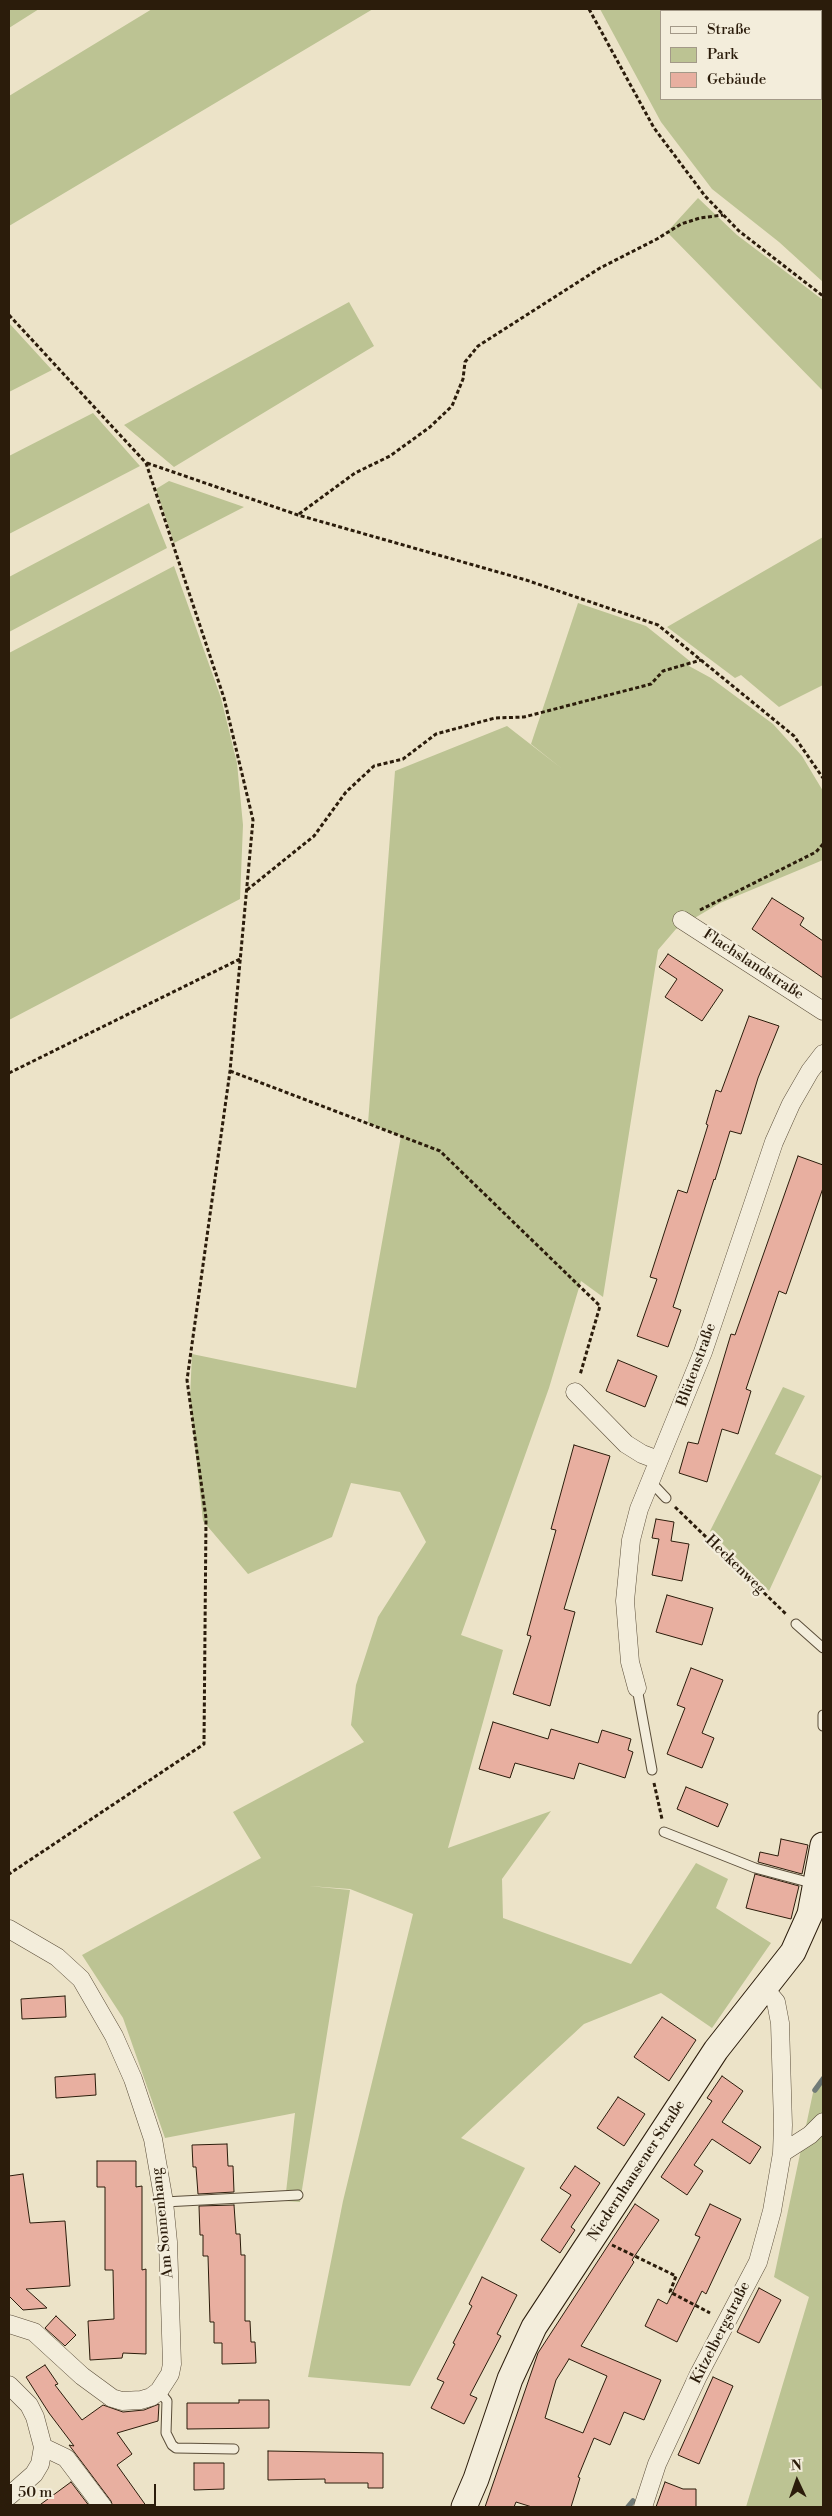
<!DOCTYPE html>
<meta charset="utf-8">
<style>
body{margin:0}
#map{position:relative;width:832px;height:2516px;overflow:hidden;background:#ece3c8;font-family:"Libre Bodoni",serif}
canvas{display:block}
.frame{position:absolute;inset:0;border:10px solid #2b1c0b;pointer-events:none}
.legend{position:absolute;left:660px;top:10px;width:162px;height:90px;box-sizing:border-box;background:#f3eddb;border:1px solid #a39988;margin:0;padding:6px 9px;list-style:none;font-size:15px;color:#2b1c0b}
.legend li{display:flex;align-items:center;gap:10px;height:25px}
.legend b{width:25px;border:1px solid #a39988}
.north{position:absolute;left:772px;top:2456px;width:50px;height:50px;-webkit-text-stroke:4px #f3eddb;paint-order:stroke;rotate:357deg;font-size:14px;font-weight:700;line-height:20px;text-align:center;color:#2b1c0b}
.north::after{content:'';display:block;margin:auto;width:18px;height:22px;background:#2b1c0b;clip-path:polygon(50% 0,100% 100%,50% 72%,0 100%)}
.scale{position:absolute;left:10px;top:2484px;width:146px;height:22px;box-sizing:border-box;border:2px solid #2b1c0b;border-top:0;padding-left:6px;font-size:15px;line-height:18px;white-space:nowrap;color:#2b1c0b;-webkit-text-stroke:4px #f3eddb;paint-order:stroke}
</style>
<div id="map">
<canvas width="832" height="2516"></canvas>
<div class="frame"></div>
<ul class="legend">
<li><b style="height:6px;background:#f3eddb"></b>Straße</li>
<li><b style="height:14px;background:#bcc393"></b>Park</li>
<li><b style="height:14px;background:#e8afa0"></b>Gebäude</li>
</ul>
<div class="north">N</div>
<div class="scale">50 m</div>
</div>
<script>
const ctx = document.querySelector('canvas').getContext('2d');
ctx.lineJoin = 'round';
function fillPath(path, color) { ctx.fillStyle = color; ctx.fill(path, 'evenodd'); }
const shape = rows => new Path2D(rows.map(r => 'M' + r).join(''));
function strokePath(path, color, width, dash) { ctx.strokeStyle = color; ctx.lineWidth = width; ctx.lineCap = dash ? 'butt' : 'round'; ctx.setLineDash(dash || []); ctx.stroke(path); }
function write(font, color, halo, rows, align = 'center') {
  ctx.font = font + ' "Libre Bodoni",serif'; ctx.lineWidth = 4.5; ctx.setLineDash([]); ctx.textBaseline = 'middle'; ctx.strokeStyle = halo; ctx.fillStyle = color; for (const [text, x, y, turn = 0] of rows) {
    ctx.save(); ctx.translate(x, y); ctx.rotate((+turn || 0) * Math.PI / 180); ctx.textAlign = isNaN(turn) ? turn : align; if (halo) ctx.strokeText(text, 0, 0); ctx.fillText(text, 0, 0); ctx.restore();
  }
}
fillPath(shape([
 [9,9,39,9,9,28],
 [152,9,373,9,9,226,9,96],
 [600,9,823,9,823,282,779,242,712,189,661,122],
 [661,11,821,11,821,99,661,99],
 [698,198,737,235,823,300,823,391,667,232],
 [349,302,374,346,174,467,124,425],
 [9,323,52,370,9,392],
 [93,413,140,466,9,534,9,456],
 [169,481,244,507,174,543,156,489],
 [149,503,167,548,9,632,9,577],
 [823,537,823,685,779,707,741,675,735,678,667,627],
 [174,566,221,698,237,763,243,825,240,899,9,1020,9,653],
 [578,603,646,626,691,662,689,666,711,678,773,724,802,756,823,791,823,860,720,903,676,929,658,950,603,1297,581,1281,549,1388,461,1635,503,1650,448,1848,551,1811,502,1879,503,1918,631,1964,696,1863,728,1879,716,1908,771,1943,712,2028,661,1993,584,2024,461,2138,525,2168,410,2386,308,2377,343,2201,413,1914,350,1889,309,1886,350,1890,300,2202,285,2201,295,2113,165,2138,123,2018,82,1955,261,1858,233,1812,364,1742,351,1725,356,1685,378,1617,426,1542,400,1492,351,1483,332,1537,248,1574,203,1521,190,1398,192,1354,356,1388,401,1136,368,1123,395,771,507,726,561,768,531,744],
 [783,1387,805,1396,775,1454,822,1476,769,1591,710,1531],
 [823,2077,823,2507,746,2507,809,2297,774,2277,814,2088]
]), '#bcc393');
strokePath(shape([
 [815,2090,823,2079],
 [628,2507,633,2501]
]), '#717b78', 5.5);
const building = shape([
 [772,898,804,918,800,925,823,941,823,978,752,929,772,898],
 [668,954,723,990,702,1021,665,997,677,979,659,967,668,954],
 [749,1016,779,1026,758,1078,741,1134,730,1131,715,1180,714,1179,673,1307,681,1310,668,1347,637,1336,657,1279,650,1277,678,1190,687,1193,708,1125,706,1124,716,1090,721,1092,749,1016],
 [798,1156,823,1165,823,1188,786,1294,779,1291,746,1389,751,1391,738,1434,722,1429,707,1482,679,1473,688,1442,698,1444,731,1334,735,1335,798,1156],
 [618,1360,657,1376,645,1407,606,1391,618,1360],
 [574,1445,610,1456,564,1609,575,1612,550,1706,513,1694,531,1636,527,1635,556,1530,551,1529,574,1445],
 [656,1519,674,1522,671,1541,689,1544,682,1581,652,1575,659,1539,652,1538,656,1519],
 [667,1595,713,1608,702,1645,656,1632,667,1595],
 [691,1668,723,1680,702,1733,714,1738,702,1768,667,1754,685,1708,677,1705,691,1668],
 [493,1722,548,1739,551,1729,598,1743,602,1730,631,1739,628,1750,633,1752,625,1778,579,1763,574,1779,515,1763,510,1778,479,1769,493,1722],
 [686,1787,728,1804,718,1827,677,1809,686,1787],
 [781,1839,808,1845,802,1874,758,1862,760,1852,778,1856,781,1839],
 [755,1874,799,1886,791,1919,746,1908,755,1874],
 [65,1996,66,2017,22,2019,21,1999,65,1996],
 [662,2017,696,2040,669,2081,634,2057,662,2017],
 [95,2074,96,2095,56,2098,55,2077,95,2074],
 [722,2076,743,2091,722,2122,761,2147,750,2164,712,2139,694,2165,703,2171,687,2195,661,2177,712,2101,707,2098,722,2076],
 [618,2097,645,2114,624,2146,597,2128,618,2097],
 [227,2144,228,2166,233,2166,234,2192,198,2194,196,2167,193,2167,192,2145,227,2144],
 [97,2161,136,2161,136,2187,142,2186,142,2270,146,2269,146,2354,123,2353,122,2358,90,2360,88,2321,114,2319,113,2270,105,2270,105,2187,97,2187,97,2161],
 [575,2166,600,2183,571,2227,575,2230,560,2253,541,2240,571,2195,560,2188,575,2166],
 [23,2174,30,2223,65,2221,70,2286,26,2289,47,2308,23,2310,9,2296,9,2176,23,2174],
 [635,2204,659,2220,632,2260,634,2262,581,2346,661,2380,644,2420,624,2412,610,2445,594,2438,578,2477,580,2478,571,2507,532,2507,516,2502,514,2507,485,2507,538,2353,635,2204],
 [569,2359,607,2376,583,2433,545,2418,556,2380,569,2359],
 [710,2204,741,2219,706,2294,702,2291,677,2342,645,2326,658,2299,667,2304,700,2237,695,2235,710,2204],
 [234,2205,236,2234,240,2234,241,2255,245,2255,245,2321,250,2321,251,2342,255,2342,256,2363,222,2364,222,2343,214,2343,214,2322,210,2322,208,2256,203,2256,203,2235,200,2235,199,2206,234,2205],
 [482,2277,517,2295,497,2334,501,2336,470,2395,477,2398,464,2424,431,2408,444,2382,437,2379,455,2344,453,2343,472,2306,469,2304,482,2277],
 [759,2288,781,2300,759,2343,737,2332,759,2288],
 [56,2316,76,2335,65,2346,45,2328,56,2316],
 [45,2365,58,2384,55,2385,82,2420,103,2405,123,2412,144,2410,159,2404,158,2421,117,2433,132,2454,117,2465,147,2507,113,2507,111,2501,69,2445,74,2446,49,2413,26,2377,45,2365],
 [713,2377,733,2386,699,2464,678,2455,713,2377],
 [239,2400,269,2400,269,2428,187,2429,187,2403,239,2403,239,2400],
 [268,2451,383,2453,383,2488,368,2488,368,2483,325,2483,325,2479,268,2480,268,2451],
 [194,2463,224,2463,224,2489,194,2490,194,2463],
 [71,2482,90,2507,37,2507,71,2482],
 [665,2482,683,2489,696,2489,696,2507,656,2507,665,2482]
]);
fillPath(building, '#e8afa0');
strokePath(building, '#2b1c0b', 1);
const service = shape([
 [649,1480,666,1498],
 [796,1624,823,1648],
 [637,1688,652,1770],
 [823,1715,823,1726],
 [664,1832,755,1868,815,1884],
 [164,2202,298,2195],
 [159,2391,167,2401,166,2433,172,2445,176,2448,234,2449]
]);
const minor = shape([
 [682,920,823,1011],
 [575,1392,626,1444,642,1454,658,1460],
 [637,1688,630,1662,625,1601,631,1540,639,1509,703,1352,774,1142,791,1104,810,1071,823,1054],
 [9,1929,57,1957,81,1979,114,2036,133,2079,153,2139,164,2202,168,2242,172,2364,170,2374,159,2391,151,2397,141,2400,122,2401,112,2398,82,2376,34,2332,9,2324],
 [782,2153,810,2135,823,2122],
 [9,2385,29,2405,35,2417,43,2447,40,2464,34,2474,9,2496],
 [43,2447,66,2458,103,2507],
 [643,2507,657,2464,698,2376,758,2262,772,2211,782,2153,783,2125,780,2023,776,2002,765,1989]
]);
const secondary = shape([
 [464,2507,476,2479,510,2379,534,2327,716,2050,793,1952,810,1914,823,1845]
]);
strokePath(service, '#5b4e3a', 11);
strokePath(minor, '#5b4e3a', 19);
strokePath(secondary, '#2b1c0b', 27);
strokePath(shape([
 [589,9,654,128,705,196,739,231,823,296],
 [9,315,146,463,224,698,253,820,230,1071,187,1380,206,1518,204,1744,9,1874],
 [147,463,298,515,526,580,658,625,794,736,823,778],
 [299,514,355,473,390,456,430,427,452,406,463,379,465,362,478,346,600,268,657,239,681,224,700,218,723,215],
 [247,890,314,836,346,792,374,766,403,759,436,734,495,718,524,717,651,684,663,671,701,660],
 [700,910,816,852,823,844],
 [230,1071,440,1151,600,1306,580,1375],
 [9,1073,240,959],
 [675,1507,787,1615],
 [654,1783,662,1819],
 [612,2245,676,2276,670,2292,710,2313]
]), '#2b1c0b', 3, [4, 2.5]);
strokePath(service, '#f3eddb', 9);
strokePath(minor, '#f3eddb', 18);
strokePath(secondary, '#f3eddb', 25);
write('15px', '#2b1c0b', '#f3eddb', [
 ["Flachslandstraße",753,965,33],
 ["Blütenstraße",697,1365,-70],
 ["Heckenweg",735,1565,44],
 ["Niedernhausener Straße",637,2171,-57],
 ["Am Sonnenhang",163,2223,-96],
 ["Kitzelbergstraße",721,2333,-63]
]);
</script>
